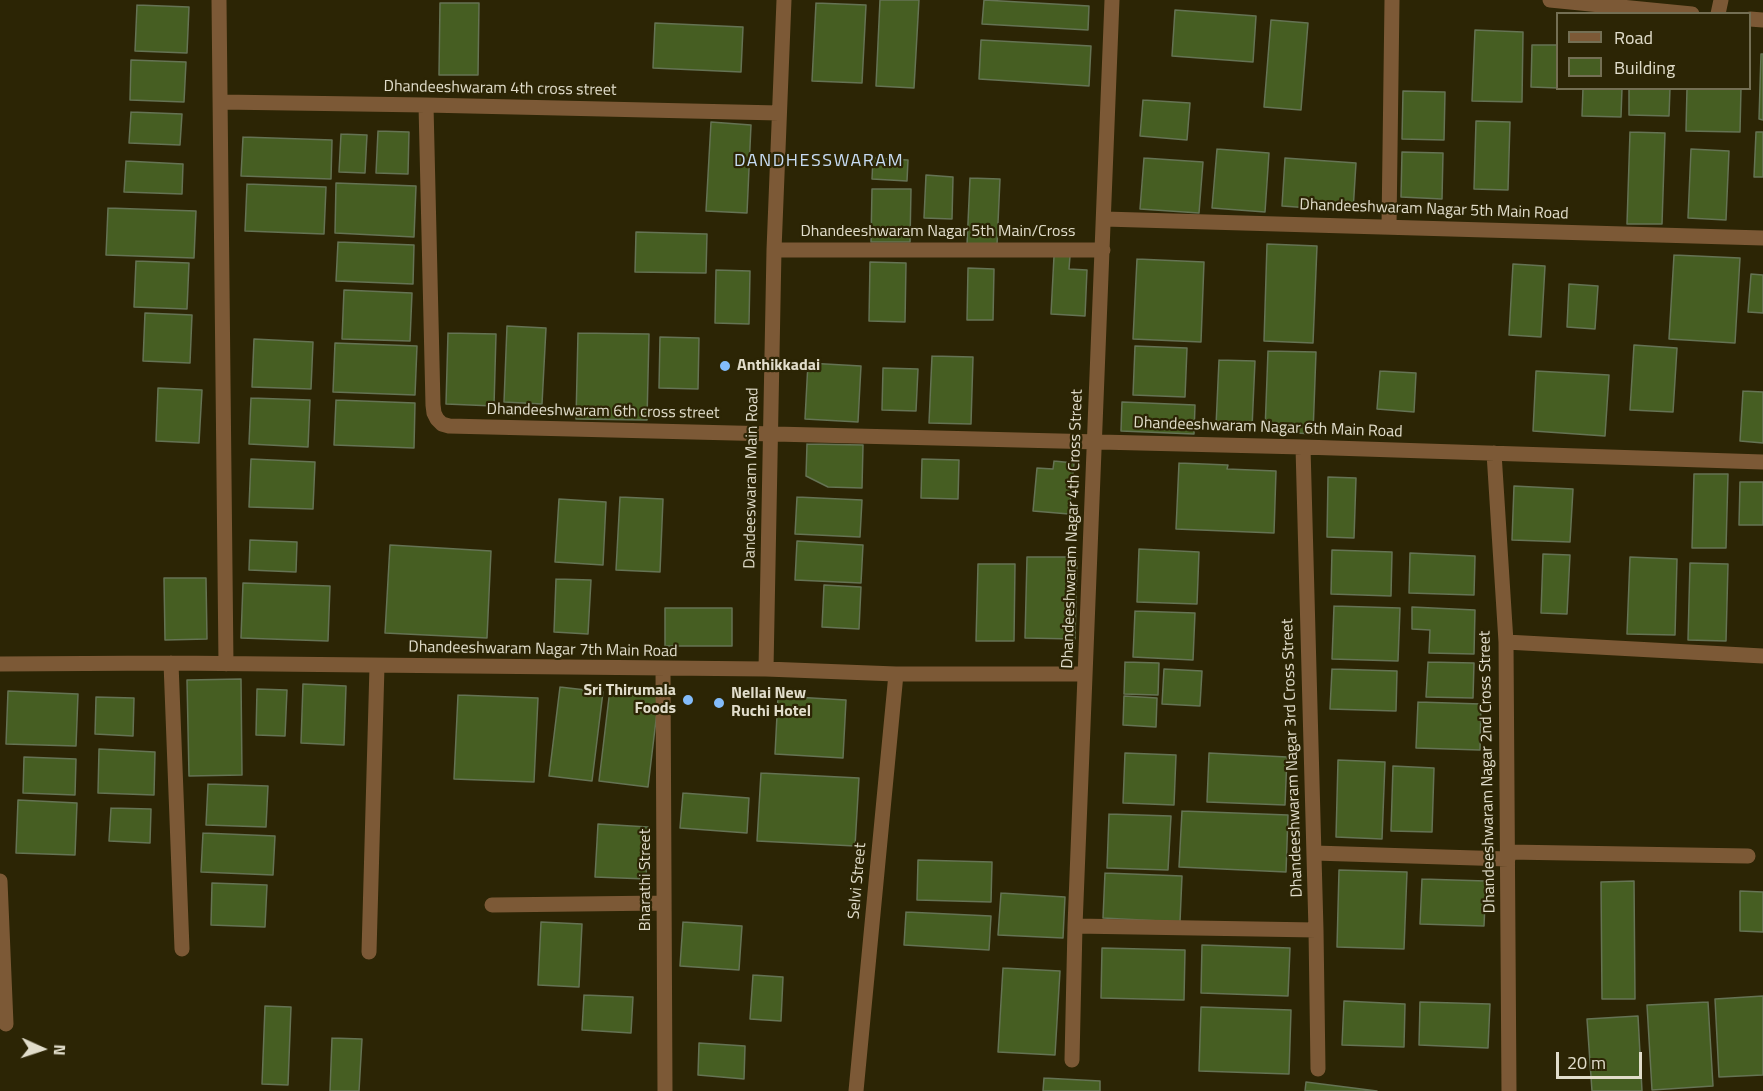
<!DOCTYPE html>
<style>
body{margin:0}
#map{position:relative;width:1763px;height:1091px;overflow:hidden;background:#2c2505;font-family:"Titillium Web",sans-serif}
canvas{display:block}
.legend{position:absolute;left:1556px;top:12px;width:195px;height:78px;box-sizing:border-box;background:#2c2505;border:2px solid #746f54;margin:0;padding:8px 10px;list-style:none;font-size:18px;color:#e1ddcb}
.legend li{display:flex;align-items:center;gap:12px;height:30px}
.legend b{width:30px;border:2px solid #746f54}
.north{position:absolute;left:12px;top:1019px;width:60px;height:60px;-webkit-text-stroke:4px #2c2505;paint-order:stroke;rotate:93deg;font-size:16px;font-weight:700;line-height:24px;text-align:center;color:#e1ddcb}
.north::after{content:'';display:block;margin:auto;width:21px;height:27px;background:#e1ddcb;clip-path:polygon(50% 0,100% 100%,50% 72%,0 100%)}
.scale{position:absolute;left:1556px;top:1052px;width:86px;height:27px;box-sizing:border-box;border:3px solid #e1ddcb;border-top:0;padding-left:8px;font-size:18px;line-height:21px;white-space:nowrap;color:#e1ddcb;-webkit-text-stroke:4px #2c2505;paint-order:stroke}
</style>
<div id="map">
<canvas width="1763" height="1091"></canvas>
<ul class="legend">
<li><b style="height:8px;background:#7c5936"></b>Road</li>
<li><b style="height:16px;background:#465e22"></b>Building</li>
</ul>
<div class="north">N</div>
<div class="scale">20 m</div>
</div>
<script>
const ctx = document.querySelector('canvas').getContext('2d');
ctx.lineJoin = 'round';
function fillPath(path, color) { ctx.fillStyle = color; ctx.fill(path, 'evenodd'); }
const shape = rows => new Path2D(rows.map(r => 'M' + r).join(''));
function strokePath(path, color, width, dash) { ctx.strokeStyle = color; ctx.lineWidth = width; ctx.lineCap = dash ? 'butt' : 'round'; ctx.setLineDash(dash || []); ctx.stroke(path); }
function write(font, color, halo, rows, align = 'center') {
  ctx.font = font + ' "Titillium Web",sans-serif'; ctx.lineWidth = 4.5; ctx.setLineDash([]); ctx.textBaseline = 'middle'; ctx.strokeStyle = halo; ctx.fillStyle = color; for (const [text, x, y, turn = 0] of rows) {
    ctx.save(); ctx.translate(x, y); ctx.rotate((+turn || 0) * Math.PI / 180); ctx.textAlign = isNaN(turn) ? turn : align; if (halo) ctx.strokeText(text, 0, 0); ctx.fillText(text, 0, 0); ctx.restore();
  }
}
const building = shape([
 [880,0,919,0,914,88,876,86,880,0],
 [984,0,1089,6,1088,30,982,24,984,0],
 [440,3,479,3,478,75,439,75,440,3],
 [816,3,866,5,862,83,812,81,816,3],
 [137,5,189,7,187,53,135,51,137,5],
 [1175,10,1256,16,1253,62,1172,56,1175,10],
 [1271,20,1308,23,1301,110,1264,107,1271,20],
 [655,23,743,27,741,72,653,68,655,23],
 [1475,30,1523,32,1522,102,1472,101,1475,30],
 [981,40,1091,46,1089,86,979,79,981,40],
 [1532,45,1558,45,1558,88,1531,87,1532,45],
 [1761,54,1763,54,1763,120,1759,119,1761,54],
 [131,60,186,62,184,102,130,100,131,60],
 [1583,88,1622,88,1621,117,1582,116,1583,88],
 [1629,88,1670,88,1669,116,1629,115,1629,88],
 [1687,88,1741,88,1740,132,1686,131,1687,88],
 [1403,91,1445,92,1444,140,1402,139,1403,91],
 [1143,100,1190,103,1187,140,1140,136,1143,100],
 [131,112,182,114,180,145,129,143,131,112],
 [1476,121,1510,122,1508,190,1474,189,1476,121],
 [711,122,751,125,747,213,706,211,711,122],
 [378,131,409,132,408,174,376,173,378,131],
 [1630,132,1665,133,1662,224,1627,224,1630,132],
 [1756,132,1763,132,1763,177,1754,177,1756,132],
 [341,134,367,135,365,173,339,172,341,134],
 [243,137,332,140,331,179,241,176,243,137],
 [1217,149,1269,153,1265,212,1212,208,1217,149],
 [1691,149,1729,151,1726,220,1688,218,1691,149],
 [1402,152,1443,153,1442,199,1401,197,1402,152],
 [873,158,908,160,907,181,872,179,873,158],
 [1144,158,1203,162,1199,213,1140,209,1144,158],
 [1285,158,1356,163,1353,211,1282,206,1285,158],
 [126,161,183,164,182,194,124,192,126,161],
 [926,175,953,177,952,219,924,218,926,175],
 [970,178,1000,179,997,245,967,245,970,178],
 [336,183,416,186,414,237,335,233,336,183],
 [247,184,326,187,324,234,245,231,247,184],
 [872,189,911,189,910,242,871,242,872,189],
 [108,208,196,211,194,258,106,255,108,208],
 [636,232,707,234,706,273,635,272,636,232],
 [338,242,414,245,413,284,336,281,338,242],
 [1267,244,1317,246,1313,343,1264,341,1267,244],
 [1674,255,1740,258,1735,343,1669,339,1674,255],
 [1054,256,1070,256,1069,269,1087,270,1085,316,1051,314,1054,256],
 [1137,259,1204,262,1201,342,1133,339,1137,259],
 [136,261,189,263,187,309,134,307,136,261],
 [870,262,906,263,905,322,869,321,870,262],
 [1513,264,1545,266,1541,337,1509,335,1513,264],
 [968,268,994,269,993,320,967,320,968,268],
 [716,270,750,271,749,324,715,323,716,270],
 [1751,274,1763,275,1763,313,1748,312,1751,274],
 [1569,284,1598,286,1595,329,1567,327,1569,284],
 [344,290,412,293,410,341,342,339,344,290],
 [145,313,192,315,190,363,143,361,145,313],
 [507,326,546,328,542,404,504,402,507,326],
 [448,333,496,334,494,406,446,404,448,333],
 [578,333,649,334,647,420,576,419,578,333],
 [660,337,699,338,698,389,659,388,660,337],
 [254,339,313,342,311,389,252,387,254,339],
 [335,343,417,346,415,395,333,392,335,343],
 [1634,345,1677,348,1673,412,1630,410,1634,345],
 [1135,346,1187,348,1185,397,1133,395,1135,346],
 [1268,351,1316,352,1313,434,1265,431,1268,351],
 [932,356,973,357,971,424,929,423,932,356],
 [1219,360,1255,361,1252,428,1216,426,1219,360],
 [808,363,861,366,858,422,805,419,808,363],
 [883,368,918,369,916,411,882,410,883,368],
 [1380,371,1416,373,1414,412,1377,409,1380,371],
 [1536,371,1609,375,1605,436,1533,431,1536,371],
 [158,388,202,390,199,443,156,441,158,388],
 [1743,391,1763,392,1763,443,1740,441,1743,391],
 [251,398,310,400,308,447,249,444,251,398],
 [336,400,415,403,414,448,334,445,336,400],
 [1122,402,1195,405,1194,434,1121,431,1122,402],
 [807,444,863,445,862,488,828,487,806,476,807,444],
 [251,459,315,462,313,509,249,507,251,459],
 [922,459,959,460,958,499,921,498,922,459],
 [1054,461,1074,463,1069,514,1033,511,1037,468,1053,469,1054,461],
 [1179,463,1228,465,1227,469,1276,471,1274,533,1176,529,1179,463],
 [1694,474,1728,474,1726,548,1692,548,1694,474],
 [1328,477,1356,478,1354,538,1327,537,1328,477],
 [1740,482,1763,482,1763,525,1739,525,1740,482],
 [1514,486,1573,489,1570,542,1512,540,1514,486],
 [620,497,663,499,660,572,616,570,620,497],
 [797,497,862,500,860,537,795,534,797,497],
 [559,499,606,502,603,565,555,562,559,499],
 [250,540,297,542,296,572,249,570,250,540],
 [797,541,863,545,861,583,795,580,797,541],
 [390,545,491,551,487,638,385,633,390,545],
 [1139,549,1199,552,1197,604,1137,602,1139,549],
 [1332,550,1392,552,1391,596,1331,594,1332,550],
 [1410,553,1475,556,1474,595,1409,593,1410,553],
 [1543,554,1570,555,1567,614,1541,613,1543,554],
 [1027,557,1077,557,1075,639,1025,638,1027,557],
 [1630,557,1677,559,1675,635,1627,634,1630,557],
 [1690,563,1728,564,1726,641,1688,640,1690,563],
 [978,564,1015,564,1014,641,976,641,978,564],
 [164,578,206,578,207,639,165,640,164,578],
 [556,579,591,580,588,634,554,632,556,579],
 [243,583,330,586,328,641,241,638,243,583],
 [824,585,861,587,859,629,822,627,824,585],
 [1334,606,1400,608,1398,661,1332,659,1334,606],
 [1412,607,1475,610,1474,654,1429,653,1430,630,1412,629,1412,607],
 [665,608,732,608,732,646,665,646,665,608],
 [1135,611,1195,613,1193,660,1133,657,1135,611],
 [1125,662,1159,663,1158,695,1124,694,1125,662],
 [1428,662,1474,663,1473,698,1426,697,1428,662],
 [1164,669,1202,671,1200,706,1162,704,1164,669],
 [1332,669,1397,671,1396,711,1330,709,1332,669],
 [241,679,242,775,189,776,187,680,241,679],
 [303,684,346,686,344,745,301,743,303,684],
 [560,687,603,692,592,781,549,776,560,687],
 [257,689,287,690,285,736,256,735,257,689],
 [610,689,659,695,648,787,599,781,610,689],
 [8,691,78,694,76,746,6,744,8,691],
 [458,695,538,698,534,782,454,779,458,695],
 [778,696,846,700,843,758,775,754,778,696],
 [1124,696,1157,698,1156,727,1123,725,1124,696],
 [96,697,134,698,133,736,95,734,96,697],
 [1418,702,1481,704,1480,750,1416,748,1418,702],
 [99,749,155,752,154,795,98,793,99,749],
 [1125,753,1176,755,1174,805,1123,803,1125,753],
 [1209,753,1287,757,1285,805,1207,802,1209,753],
 [24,757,76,759,75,795,23,793,24,757],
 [1338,760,1385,762,1382,839,1336,837,1338,760],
 [1393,766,1434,768,1432,832,1391,831,1393,766],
 [761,773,859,778,855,846,757,841,761,773],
 [208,784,268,786,266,827,206,825,208,784],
 [683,793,749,798,747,833,680,828,683,793],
 [18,800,77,803,75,855,16,853,18,800],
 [111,808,151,809,150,843,109,841,111,808],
 [1182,811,1288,815,1286,872,1179,867,1182,811],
 [1109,814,1171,816,1168,870,1107,868,1109,814],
 [598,824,648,827,646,879,595,877,598,824],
 [203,833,275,836,273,875,201,872,203,833],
 [918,860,992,862,991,902,917,900,918,860],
 [1339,870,1407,872,1404,949,1337,947,1339,870],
 [1105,873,1182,876,1180,922,1103,918,1105,873],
 [1422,879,1486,881,1484,926,1420,924,1422,879],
 [1634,881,1635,999,1602,999,1601,882,1634,881],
 [212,883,267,885,265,927,211,925,212,883],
 [1740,891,1763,892,1763,932,1740,931,1740,891],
 [1001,893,1065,897,1063,938,998,935,1001,893],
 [906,912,991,916,989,950,904,945,906,912],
 [541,922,582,924,579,987,538,985,541,922],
 [683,922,742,926,739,970,680,966,683,922],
 [1202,945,1290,948,1288,996,1201,993,1202,945],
 [1102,948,1185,950,1184,1000,1101,998,1102,948],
 [1003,968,1060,971,1055,1055,998,1052,1003,968],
 [753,975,783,977,781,1021,750,1019,753,975],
 [584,995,633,997,631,1033,582,1030,584,995],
 [1763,996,1763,1075,1719,1077,1715,999,1763,996],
 [1344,1001,1405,1004,1404,1047,1342,1045,1344,1001],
 [1420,1002,1490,1004,1488,1048,1419,1045,1420,1002],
 [1708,1002,1713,1086,1652,1090,1647,1005,1708,1002],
 [265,1006,291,1007,288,1085,262,1084,265,1006],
 [1201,1007,1291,1010,1289,1074,1199,1071,1201,1007],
 [1638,1016,1642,1091,1592,1091,1587,1019,1638,1016],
 [332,1038,362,1039,359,1091,330,1091,332,1038],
 [699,1043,745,1046,744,1079,698,1075,699,1043],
 [1044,1078,1100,1081,1100,1091,1043,1091,1044,1078],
 [1306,1082,1377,1091,1305,1091,1306,1082]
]);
fillPath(building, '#465e22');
strokePath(building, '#657354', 1.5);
strokePath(shape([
 [219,0,226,664],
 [1550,0,1692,14],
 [1718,14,1721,0],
 [1750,19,1763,20],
 [221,102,426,105,779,113],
 [426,105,433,405,434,413,437,419,442,424,449,426,1303,447,1763,462],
 [1104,219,1763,238],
 [1389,227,1392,0],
 [774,250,1103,250],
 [1303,447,1316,930,1318,1069],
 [1494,453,1506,642,1509,1091],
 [1506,642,1763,656],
 [171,663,182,949],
 [0,664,171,663,766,669,896,674,1085,674],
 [663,669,665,1091],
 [766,669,774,250,784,0],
 [1508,852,1748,856],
 [1314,853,1508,859],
 [0,881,6,1024],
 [492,905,664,903],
 [1075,926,1316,930],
 [369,952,377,666],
 [1072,1060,1075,926,1112,0],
 [856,1091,896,674]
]), '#7c5936', 15);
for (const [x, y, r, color] of [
 [725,366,6,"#83bcfb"],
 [688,700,6,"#83bcfb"],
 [719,703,6,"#83bcfb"]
]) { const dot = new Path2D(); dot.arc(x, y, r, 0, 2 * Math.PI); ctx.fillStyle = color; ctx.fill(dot); strokePath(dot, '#2c2505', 2); }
write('16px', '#e1ddcb', '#2c2505', [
 ["Dhandeeshwaram 4th cross street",500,89,1],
 ["Dhandeeshwaram Nagar 5th Main Road",1434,210,2],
 ["Dhandeeshwaram Nagar 5th Main/Cross",938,232],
 ["Dhandeeshwaram 6th cross street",603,412,1],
 ["Dhandeeshwaram Nagar 6th Main Road",1268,428,2],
 ["Dandeeswaram Main Road",752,478,-89],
 ["Dhandeeshwaram Nagar 4th Cross Street",1073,529,-88],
 ["Dhandeeshwaram Nagar 7th Main Road",543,650,1],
 ["Dhandeeshwaram Nagar 3rd Cross Street",1293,758,-92],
 ["Dhandeeshwaram Nagar 2nd Cross Street",1488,772,-91],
 ["Bharathi Street",646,880,-90],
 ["Selvi Street",858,881,-85]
]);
write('bold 16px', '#e1ddcb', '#2c2505', [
 ["Anthikkadai",737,366],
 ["Sri Thirumala",676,691,"right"],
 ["Foods",676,709,"right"],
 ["Nellai New",731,694],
 ["Ruchi Hotel",731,712]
], 'left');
ctx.letterSpacing = '1.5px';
write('18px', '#c7dcf4', '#2c2505', [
 ["DANDHESSWARAM",819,162]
]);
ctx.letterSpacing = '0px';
</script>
